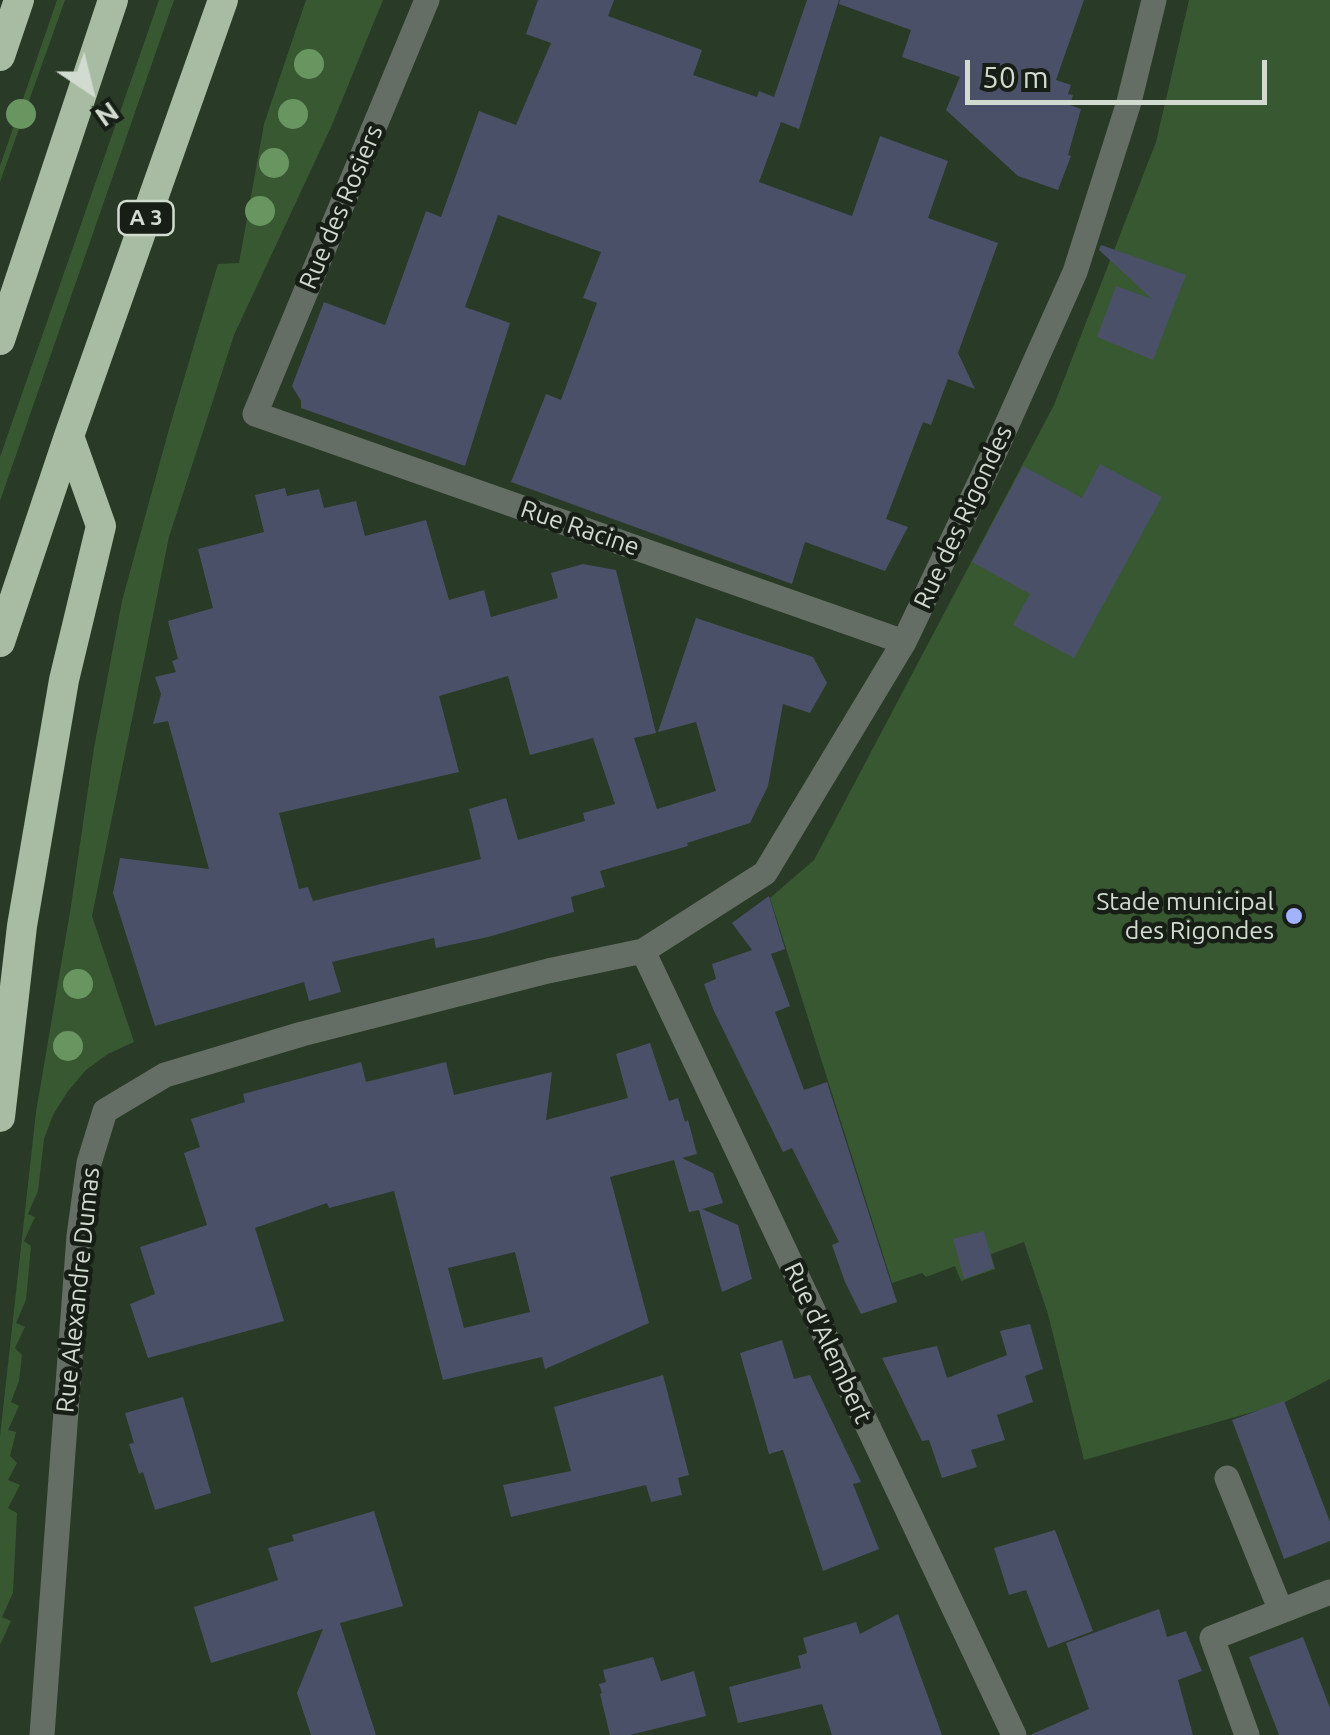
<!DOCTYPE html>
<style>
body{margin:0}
#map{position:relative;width:1330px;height:1735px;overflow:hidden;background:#293a26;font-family:Ubuntu,sans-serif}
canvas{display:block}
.north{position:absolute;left:40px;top:40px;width:100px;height:100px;-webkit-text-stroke:8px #171e15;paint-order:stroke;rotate:145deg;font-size:28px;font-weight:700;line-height:40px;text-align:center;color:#d1dbcf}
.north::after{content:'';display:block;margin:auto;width:35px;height:45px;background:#d1dbcf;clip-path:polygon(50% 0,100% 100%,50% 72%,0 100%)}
.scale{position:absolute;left:965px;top:60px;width:302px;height:45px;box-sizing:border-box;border:5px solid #d1dbcf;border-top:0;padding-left:12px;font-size:30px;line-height:35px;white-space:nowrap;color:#d1dbcf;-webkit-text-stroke:8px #171e15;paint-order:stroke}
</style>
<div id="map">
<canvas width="1330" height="1735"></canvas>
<div class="north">N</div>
<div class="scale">50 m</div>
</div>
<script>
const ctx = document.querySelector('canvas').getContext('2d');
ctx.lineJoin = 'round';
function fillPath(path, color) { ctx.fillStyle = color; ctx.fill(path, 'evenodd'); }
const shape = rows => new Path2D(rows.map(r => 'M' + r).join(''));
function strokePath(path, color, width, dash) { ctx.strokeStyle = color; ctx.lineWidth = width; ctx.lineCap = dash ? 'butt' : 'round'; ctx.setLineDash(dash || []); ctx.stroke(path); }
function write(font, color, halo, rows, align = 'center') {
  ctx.font = font + ' Ubuntu,sans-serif'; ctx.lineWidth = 9; ctx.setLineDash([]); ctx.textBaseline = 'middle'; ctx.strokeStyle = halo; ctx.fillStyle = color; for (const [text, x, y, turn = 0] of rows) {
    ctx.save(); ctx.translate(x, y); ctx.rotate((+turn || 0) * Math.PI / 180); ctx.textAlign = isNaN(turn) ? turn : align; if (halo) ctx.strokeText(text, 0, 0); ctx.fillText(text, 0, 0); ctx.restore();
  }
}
fillPath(shape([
 [57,0,65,0,0,182,0,166],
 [159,0,174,0,0,501,0,457],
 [306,0,383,0,331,127,234,335,169,537,92,916,134,1042,108,1054,86,1070,68,1091,53,1115,44,1139,38,1191,28,1214,35,1217,24,1241,31,1246,26,1300,16,1323,25,1327,15,1348,22,1355,19,1381,11,1402,19,1406,8,1430,16,1432,10,1456,17,1463,8,1480,20,1485,8,1508,17,1513,13,1593,2,1617,11,1621,0,1645,0,1436,36,1112,71,906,94,748,122,601,169,429,218,264,239,263,264,124],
 [1189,0,1330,0,1330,1379,1281,1404,1084,1460,1048,1314,1024,1242,991,1254,995,1269,961,1281,955,1266,926,1277,922,1273,892,1283,770,898,814,860,1054,405,1156,142]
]), '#385832');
fillPath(shape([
 [538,0,614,0,608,16,702,50,693,75,757,97,759,91,774,97,807,0,839,0,799,129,781,122,759,182,852,216,880,136,948,161,928,218,998,243,958,353,975,389,948,379,931,425,923,422,886,519,908,527,885,571,805,542,792,584,511,482,546,394,561,400,597,303,583,298,601,252,498,215,465,307,510,323,465,466,301,408,301,401,292,386,324,302,385,325,426,211,441,217,479,111,516,125,551,43,526,34],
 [840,0,1084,0,1056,80,1071,85,1068,94,1073,95,1070,105,1081,109,1068,155,1071,156,1058,190,1018,176,946,110,960,77,902,57,911,30,839,4],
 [1101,245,1186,275,1153,360,1097,337,1116,286,1152,299,1099,250],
 [1100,464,1162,497,1074,658,1013,625,1030,594,972,562,1023,466,1082,498],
 [285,488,287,496,319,489,324,508,356,501,365,536,426,520,449,600,484,590,491,617,558,598,551,573,583,564,616,570,656,733,634,738,657,809,716,791,696,722,658,732,696,618,813,657,827,683,810,713,783,704,768,786,750,823,687,843,688,846,600,871,605,887,571,897,574,912,488,937,436,948,434,938,332,962,341,992,309,1001,304,982,155,1026,113,893,120,858,209,869,168,721,153,724,161,694,155,677,176,672,172,661,178,659,168,621,213,608,198,549,264,532,255,495],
 [508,676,530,755,593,738,615,804,583,813,585,821,518,840,506,798,469,809,481,859,313,901,308,887,299,889,279,813,459,772,439,696],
 [769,896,785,949,771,954,790,1006,775,1012,804,1090,827,1082,897,1302,861,1314,845,1282,832,1245,839,1242,792,1148,783,1152,713,1009,704,984,716,979,712,964,752,950,732,923],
 [650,1043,669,1101,678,1098,685,1122,688,1120,697,1154,682,1158,713,1173,723,1203,702,1209,738,1225,752,1279,722,1292,699,1210,689,1212,674,1160,610,1177,649,1323,545,1369,542,1357,443,1380,394,1191,329,1208,327,1203,255,1228,284,1321,148,1358,130,1304,155,1294,140,1247,207,1225,184,1153,200,1147,191,1119,245,1102,243,1094,361,1062,366,1082,446,1062,454,1095,552,1072,546,1120,628,1098,616,1054],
 [515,1252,530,1312,464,1328,448,1268],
 [984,1231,994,1268,964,1279,953,1239],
 [1030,1324,1043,1369,1025,1376,1033,1402,997,1415,1005,1440,971,1450,977,1467,942,1478,929,1440,922,1441,882,1358,937,1346,947,1378,1007,1355,1000,1331],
 [782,1340,794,1379,810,1375,861,1482,853,1484,879,1549,823,1571,783,1450,769,1454,740,1353],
 [663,1375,689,1475,678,1478,682,1495,651,1502,646,1485,511,1517,503,1485,571,1471,554,1407],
 [183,1397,211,1493,155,1510,143,1472,139,1474,129,1444,134,1443,125,1413],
 [1284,1401,1330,1522,1330,1541,1284,1559,1232,1420],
 [374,1511,403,1606,340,1623,376,1735,311,1735,297,1693,323,1629,211,1663,194,1607,278,1580,268,1548,294,1541,292,1535],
 [1055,1530,1093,1631,1048,1648,1026,1590,1009,1595,994,1548],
 [1159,1609,1167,1637,1186,1631,1202,1671,1178,1680,1193,1735,1030,1735,1089,1709,1066,1643],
 [898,1614,942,1735,832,1735,822,1704,738,1723,729,1687,801,1668,798,1656,807,1653,803,1638,856,1622,860,1634],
 [1303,1637,1330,1708,1330,1735,1279,1735,1249,1657],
 [653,1657,661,1681,694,1671,706,1716,630,1735,610,1735,600,1694,602,1693,599,1684,606,1682,603,1670]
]), '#4a5068');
strokePath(shape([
 [427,0,255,414,904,642],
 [643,951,1014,1735],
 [1227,1478,1281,1611],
 [42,1735,79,1236,89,1163,105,1111,165,1075,302,1034,548,971,643,951,765,873,904,642,996,449,1075,272,1129,102,1154,0],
 [1247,1735,1212,1638,1330,1592]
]), '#656e64', 25);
strokePath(shape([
 [0,56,19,0],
 [0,340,113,0],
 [0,642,69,436,223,0],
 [0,1117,22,926,64,680,101,526,69,436]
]), '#a7bca3', 30);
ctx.fillStyle = '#699660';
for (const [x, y] of [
 [309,64],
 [21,114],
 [293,114],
 [274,163],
 [260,211],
 [78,984],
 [68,1046]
]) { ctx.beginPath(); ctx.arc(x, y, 15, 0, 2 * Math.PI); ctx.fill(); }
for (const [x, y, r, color] of [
 [1294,916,10,"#a2b2fd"]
]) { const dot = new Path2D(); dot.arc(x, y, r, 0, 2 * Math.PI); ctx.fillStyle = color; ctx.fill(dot); strokePath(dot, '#171e15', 4); }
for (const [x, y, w] of [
 [146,218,55]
]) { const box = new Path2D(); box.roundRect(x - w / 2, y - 17, w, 34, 8); ctx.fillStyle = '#171e15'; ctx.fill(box); strokePath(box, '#d1dbcf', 2.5); }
write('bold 22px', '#d1dbcf', null, [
 ["A 3",146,218]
]);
write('25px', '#d1dbcf', '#171e15', [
 ["Rue des Rosiers",341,207,-67],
 ["Rue des Rigondes",963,517,-65],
 ["Rue Racine",580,528,19],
 ["Rue Alexandre Dumas",78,1290,-84],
 ["Rue d'Alembert",828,1343,65]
]);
write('25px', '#d1dbcf', '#171e15', [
 ["Stade municipal",1274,902],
 ["des Rigondes",1274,931]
], 'right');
</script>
